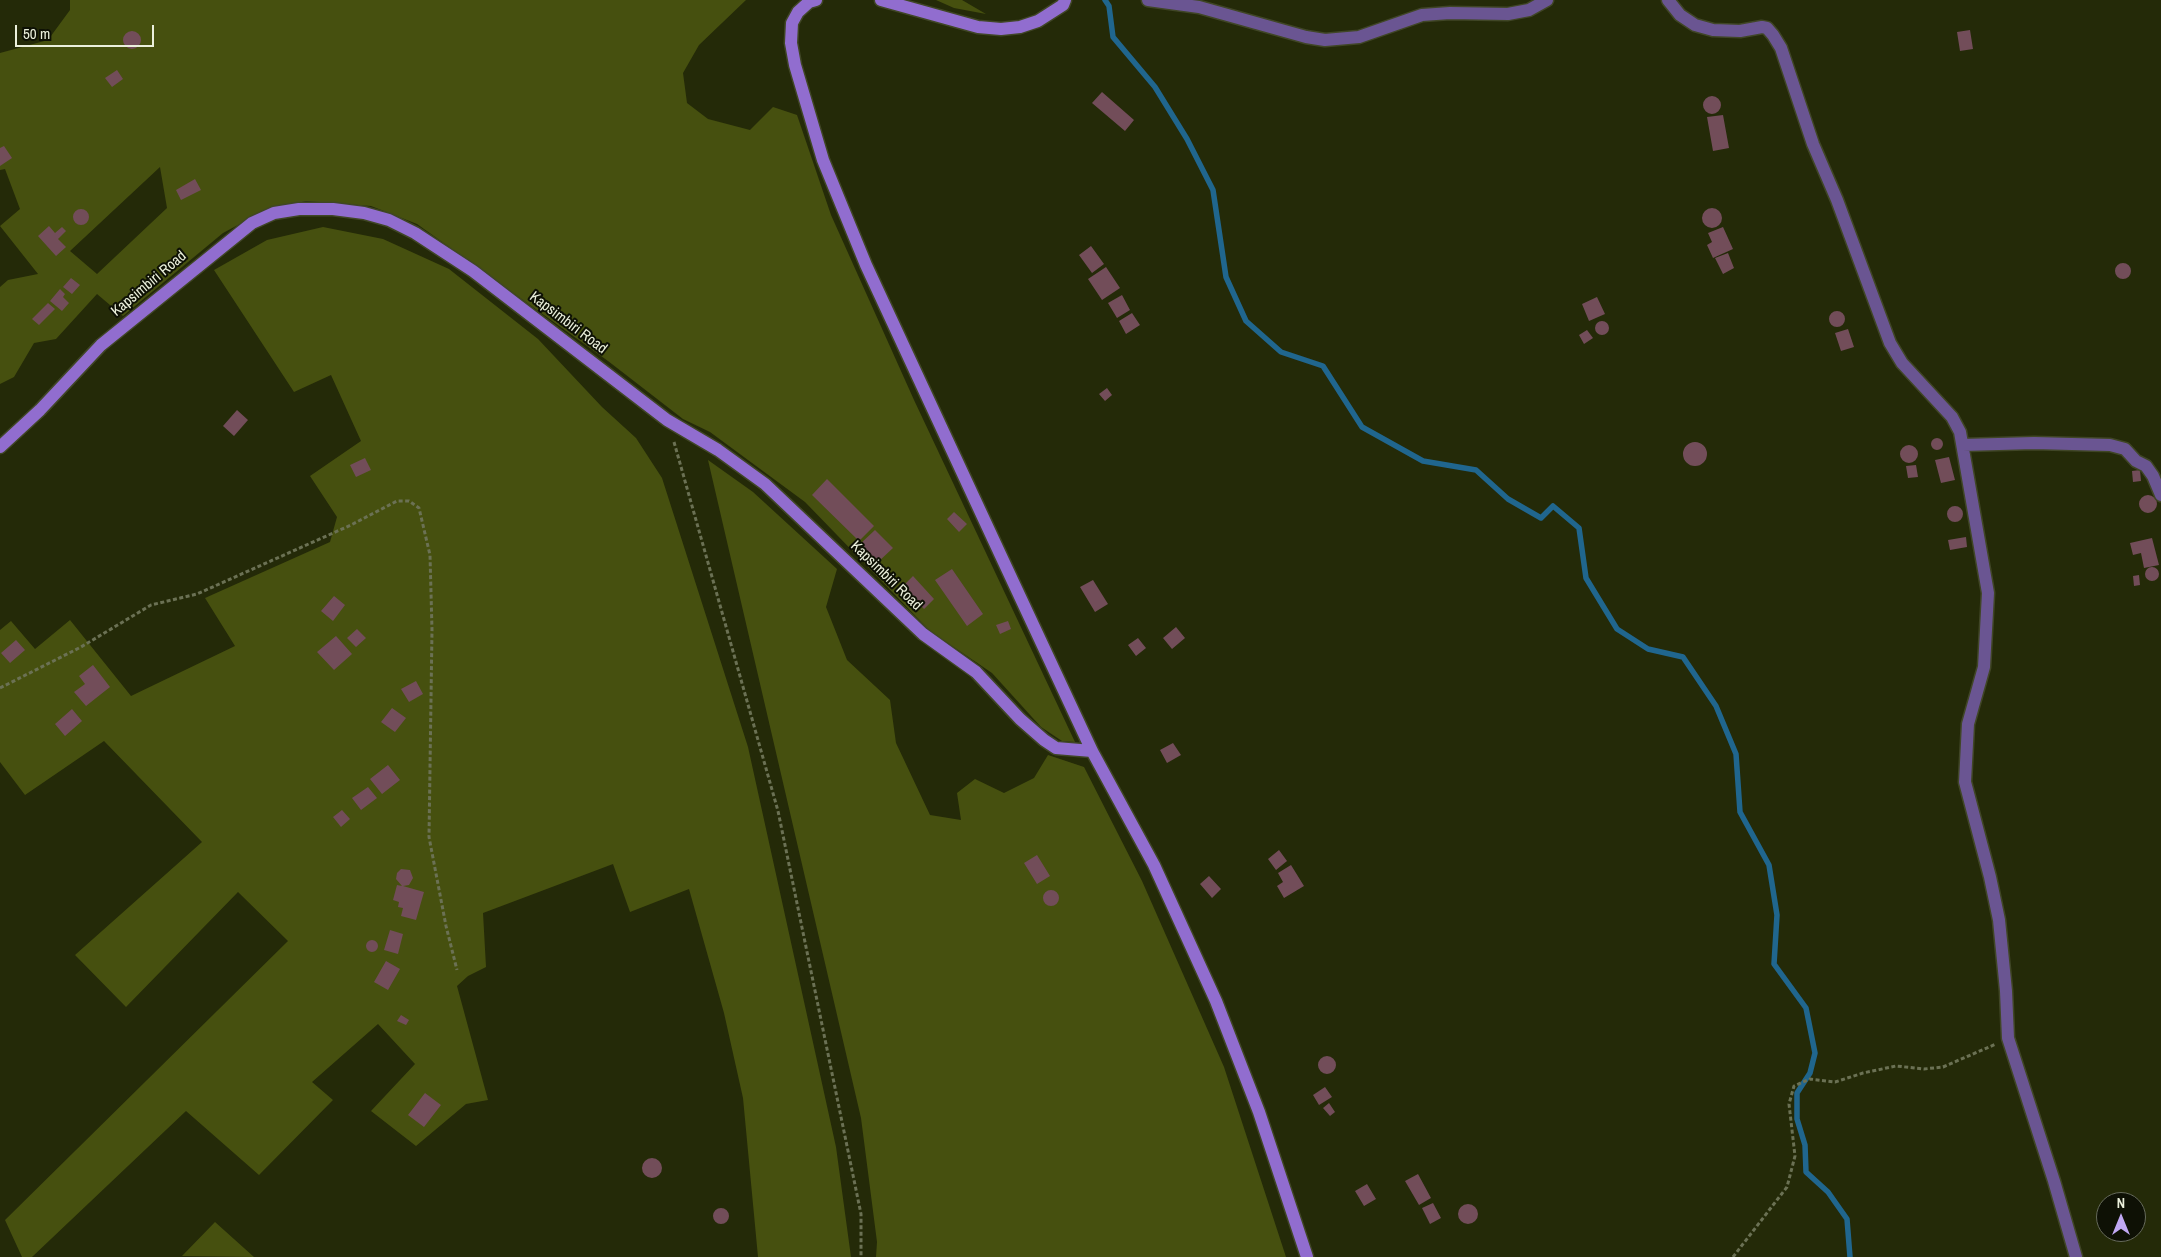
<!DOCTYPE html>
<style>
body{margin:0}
#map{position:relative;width:2161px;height:1257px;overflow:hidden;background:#242a08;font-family:"Archivo Narrow",sans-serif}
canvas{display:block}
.north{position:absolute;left:2096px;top:1192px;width:50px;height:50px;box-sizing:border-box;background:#0e1105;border:1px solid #666a5b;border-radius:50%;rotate:0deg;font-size:14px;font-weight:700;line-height:20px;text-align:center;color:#ebf0dc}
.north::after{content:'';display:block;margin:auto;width:18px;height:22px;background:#c0a8f3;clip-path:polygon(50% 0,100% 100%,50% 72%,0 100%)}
.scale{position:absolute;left:15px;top:25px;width:139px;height:22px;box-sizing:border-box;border:2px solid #ebf0dc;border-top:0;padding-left:6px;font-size:15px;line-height:18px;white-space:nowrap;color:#ebf0dc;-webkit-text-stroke:4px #0e1105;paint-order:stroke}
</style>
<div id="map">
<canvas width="2161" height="1257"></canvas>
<div class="north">N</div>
<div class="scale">50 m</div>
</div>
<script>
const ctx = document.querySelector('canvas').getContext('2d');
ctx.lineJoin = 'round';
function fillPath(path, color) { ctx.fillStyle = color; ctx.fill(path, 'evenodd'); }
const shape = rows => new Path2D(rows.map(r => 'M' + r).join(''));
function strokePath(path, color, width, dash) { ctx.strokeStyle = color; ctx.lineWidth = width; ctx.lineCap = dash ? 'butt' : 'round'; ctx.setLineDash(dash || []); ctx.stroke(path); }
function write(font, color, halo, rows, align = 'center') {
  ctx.font = font + ' "Archivo Narrow",sans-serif'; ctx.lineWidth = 4; ctx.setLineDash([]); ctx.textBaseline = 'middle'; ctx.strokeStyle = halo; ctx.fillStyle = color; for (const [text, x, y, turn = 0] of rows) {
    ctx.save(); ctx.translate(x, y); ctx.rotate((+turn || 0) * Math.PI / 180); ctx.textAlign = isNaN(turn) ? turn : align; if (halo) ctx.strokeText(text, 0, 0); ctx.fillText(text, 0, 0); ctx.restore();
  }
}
fillPath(shape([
 [70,0,746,0,699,45,683,73,687,103,708,119,750,130,773,107,797,115,831,215,914,400,1075,742,1062,741,1041,727,992,673,930,631,805,502,710,432,683,419,608,361,417,224,371,206,306,201,266,210,223,233,123,316,97,294,56,339,34,343,14,377,0,384,0,287,8,280,38,274,0,226,20,209,5,169,0,170,0,53,48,40,70,10],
 [160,167,167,208,97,274,70,251],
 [936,0,962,0,986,14,954,8],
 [323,227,383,239,449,269,538,339,602,407,636,438,662,478,748,747,836,1147,851,1257,758,1257,743,1098,724,1013,689,889,630,912,613,864,483,913,486,967,468,976,457,986,488,1100,466,1104,416,1146,371,1111,415,1064,378,1024,312,1082,333,1100,259,1175,186,1111,32,1257,22,1257,5,1220,288,941,238,892,126,1007,75,955,202,842,104,741,25,795,0,762,0,630,11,621,35,649,70,620,131,696,235,646,205,598,330,542,337,517,310,476,361,441,331,375,294,392,214,270,267,240],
 [708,460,753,492,837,569,826,607,847,660,890,700,896,743,930,815,961,820,957,793,975,779,1004,793,1034,778,1048,755,1084,767,1142,881,1224,1067,1286,1257,876,1257,877,1242,861,1118],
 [215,1222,254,1257,182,1256]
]), '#46500f');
strokePath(shape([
 [1105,0,1109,6,1113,37,1155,87,1187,139,1213,190,1226,277,1246,321,1281,352,1323,366,1362,427,1423,461,1476,470,1508,499,1541,518,1553,506,1579,528,1586,578,1617,629,1648,649,1683,657,1716,706,1736,754,1740,812,1769,865,1777,915,1774,964,1806,1008,1815,1053,1810,1073,1797,1093,1797,1119,1805,1145,1806,1172,1828,1192,1847,1219,1850,1257]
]), '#20668e', 5.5);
fillPath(shape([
 [1970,30,1973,49,1960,51,1957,32],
 '123 40a9 9 0 1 1 18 0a9 9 0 1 1-18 0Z',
 [117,70,123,79,112,87,105,78],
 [1102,92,1134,120,1125,131,1092,103],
 '1703 105a9 9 0 1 1 18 0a9 9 0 1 1-18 0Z',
 [1723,115,1729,148,1713,151,1707,117],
 [4,146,12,158,0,166,0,148],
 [195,179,201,190,181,200,176,190],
 '1702 218a10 10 0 1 1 20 0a10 10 0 1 1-20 0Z',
 '73 217a8 8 0 1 1 16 0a8 8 0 1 1-16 0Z',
 [49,226,55,233,62,227,66,231,58,239,66,247,56,256,38,236],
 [1723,227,1733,249,1713,258,1707,245,1712,242,1708,233],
 [1091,246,1104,264,1092,273,1079,255],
 [1728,253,1734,268,1723,274,1715,258],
 '2115 271a8 8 0 1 1 16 0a8 8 0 1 1-16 0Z',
 [1106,267,1120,288,1102,300,1088,279],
 [71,278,80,285,72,294,63,287],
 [60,289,65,294,63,297,69,303,62,311,50,301],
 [1122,295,1130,310,1117,318,1108,303],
 [1597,297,1605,314,1589,321,1582,304],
 [48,303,55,309,39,325,32,319],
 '1829 319a8 8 0 1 1 16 0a8 8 0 1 1-16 0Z',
 [1132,313,1140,325,1126,334,1119,321],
 '1595 328a7 7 0 1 1 14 0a7 7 0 1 1-14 0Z',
 [1848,329,1854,347,1841,351,1835,333],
 [1587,330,1593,338,1584,344,1579,335],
 [1107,388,1112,395,1105,401,1099,394],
 [237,410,248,420,234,436,223,426],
 '1931 444a6 6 0 1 1 12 0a6 6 0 1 1-12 0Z',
 '1683 454a12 12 0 1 1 24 0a12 12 0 1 1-24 0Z',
 '1900 454a9 9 0 1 1 18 0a9 9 0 1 1-18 0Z',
 [1949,457,1955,480,1941,483,1935,460],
 [365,458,371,470,356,477,350,465],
 [1916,465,1918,477,1908,478,1906,466],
 [2140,470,2141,481,2133,482,2132,471],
 [827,479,874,526,859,541,812,495],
 '2139 504a9 9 0 1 1 18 0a9 9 0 1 1-18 0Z',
 '1947 514a8 8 0 1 1 16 0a8 8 0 1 1-16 0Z',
 [954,512,967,524,959,532,947,519],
 [875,530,893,548,878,562,860,544],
 [1966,537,1967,547,1950,550,1948,540],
 [2152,538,2159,565,2144,568,2141,553,2133,555,2130,543],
 '2145 574a7 7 0 1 1 14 0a7 7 0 1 1-14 0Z',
 [952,569,983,614,967,626,935,580],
 [2139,575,2140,585,2134,586,2133,576],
 [913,576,934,599,924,609,903,586],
 [1093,580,1108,604,1095,612,1080,587],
 [334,596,345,605,333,621,321,611],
 [1008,621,1011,629,1000,634,996,625],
 [1176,627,1185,638,1172,649,1163,638],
 [357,629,366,638,356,647,347,638],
 [336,636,352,654,334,670,317,652],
 [1138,638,1146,648,1136,656,1128,645],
 [16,640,25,650,10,663,1,653],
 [93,665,110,687,86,706,74,692,85,684,79,676],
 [416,681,423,694,409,702,401,689],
 [392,708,406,718,395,732,381,722],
 [72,709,82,721,65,736,55,724],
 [1173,743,1181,755,1167,763,1160,750],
 [388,765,400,780,382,794,370,779],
 [368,787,377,798,361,810,352,798],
 [342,810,350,819,341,827,333,817],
 [1279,850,1287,861,1276,870,1268,859],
 [1037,855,1050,876,1037,884,1024,863],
 [1291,865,1304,886,1284,898,1277,886,1283,882,1278,873],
 [401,869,410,870,413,878,409,885,403,886,424,892,416,920,401,916,403,908,398,907,399,902,393,900,397,885,402,886,396,879,397,873],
 [1209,876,1221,889,1212,898,1200,884],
 '1043 898a8 8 0 1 1 16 0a8 8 0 1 1-16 0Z',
 [390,930,403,934,398,954,384,950],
 '366 946a6 6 0 1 1 12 0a6 6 0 1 1-12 0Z',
 [386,961,400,969,388,990,374,982],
 [401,1015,409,1020,406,1025,397,1021],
 '1318 1065a9 9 0 1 1 18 0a9 9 0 1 1-18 0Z',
 [1325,1087,1332,1097,1319,1105,1313,1095],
 [425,1093,441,1105,424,1127,408,1115],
 [1329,1103,1335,1112,1330,1116,1323,1108],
 '642 1168a10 10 0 1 1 20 0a10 10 0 1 1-20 0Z',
 [1418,1174,1431,1198,1419,1205,1405,1181],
 [1367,1184,1376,1199,1364,1206,1355,1191],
 [1433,1203,1441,1218,1430,1224,1422,1208],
 '1458 1214a10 10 0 1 1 20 0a10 10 0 1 1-20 0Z',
 '713 1216a8 8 0 1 1 16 0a8 8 0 1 1-16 0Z'
]), '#724d59');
const street = shape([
 [1148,0,1199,7,1306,37,1325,40,1359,37,1422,15,1450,13,1508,14,1529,10,1547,0],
 [1668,0,1680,15,1695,25,1713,30,1740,31,1762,27,1767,28,1773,35,1781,48,1813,144,1837,200,1890,343,1902,363,1952,417,1960,432,1988,593,1984,667,1968,724,1965,782,1990,877,1999,920,2006,991,2008,1038,2054,1181,2076,1257],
 [1963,445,2034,443,2110,445,2125,449,2136,461,2146,466,2153,476,2161,495]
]);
const secondary = shape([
 [816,0,809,2,798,12,792,23,791,43,795,65,823,160,866,265,1001,556,1092,751,1154,865,1216,1001,1259,1112,1307,1257],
 [881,0,978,27,1001,29,1020,27,1038,21,1063,5,1065,0],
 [0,447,40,410,101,345,252,223,274,213,299,209,333,209,364,213,389,220,415,233,473,271,667,420,718,450,765,484,923,634,976,672,1020,719,1044,740,1056,748,1092,751]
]);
strokePath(street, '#404626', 15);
strokePath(secondary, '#404626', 15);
strokePath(shape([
 [674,442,778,811,861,1214,861,1257],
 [0,688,81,647,151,605,197,594,351,525,397,501,409,501,419,508,430,555,432,630,429,837,446,926,457,970],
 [1733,1257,1787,1187,1795,1156,1789,1104,1794,1086,1810,1079,1835,1082,1863,1073,1896,1066,1924,1069,1943,1067,1996,1044]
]), '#6b7154', 3, [4, 2.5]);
strokePath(street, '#6a5592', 12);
strokePath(secondary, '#916dcf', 12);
write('15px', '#ebf0dc', '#0e1105', [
 ["Kapsimbiri Road",149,284,-40],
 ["Kapsimbiri Road",568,323,37],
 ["Kapsimbiri Road",886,576,44]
]);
</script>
